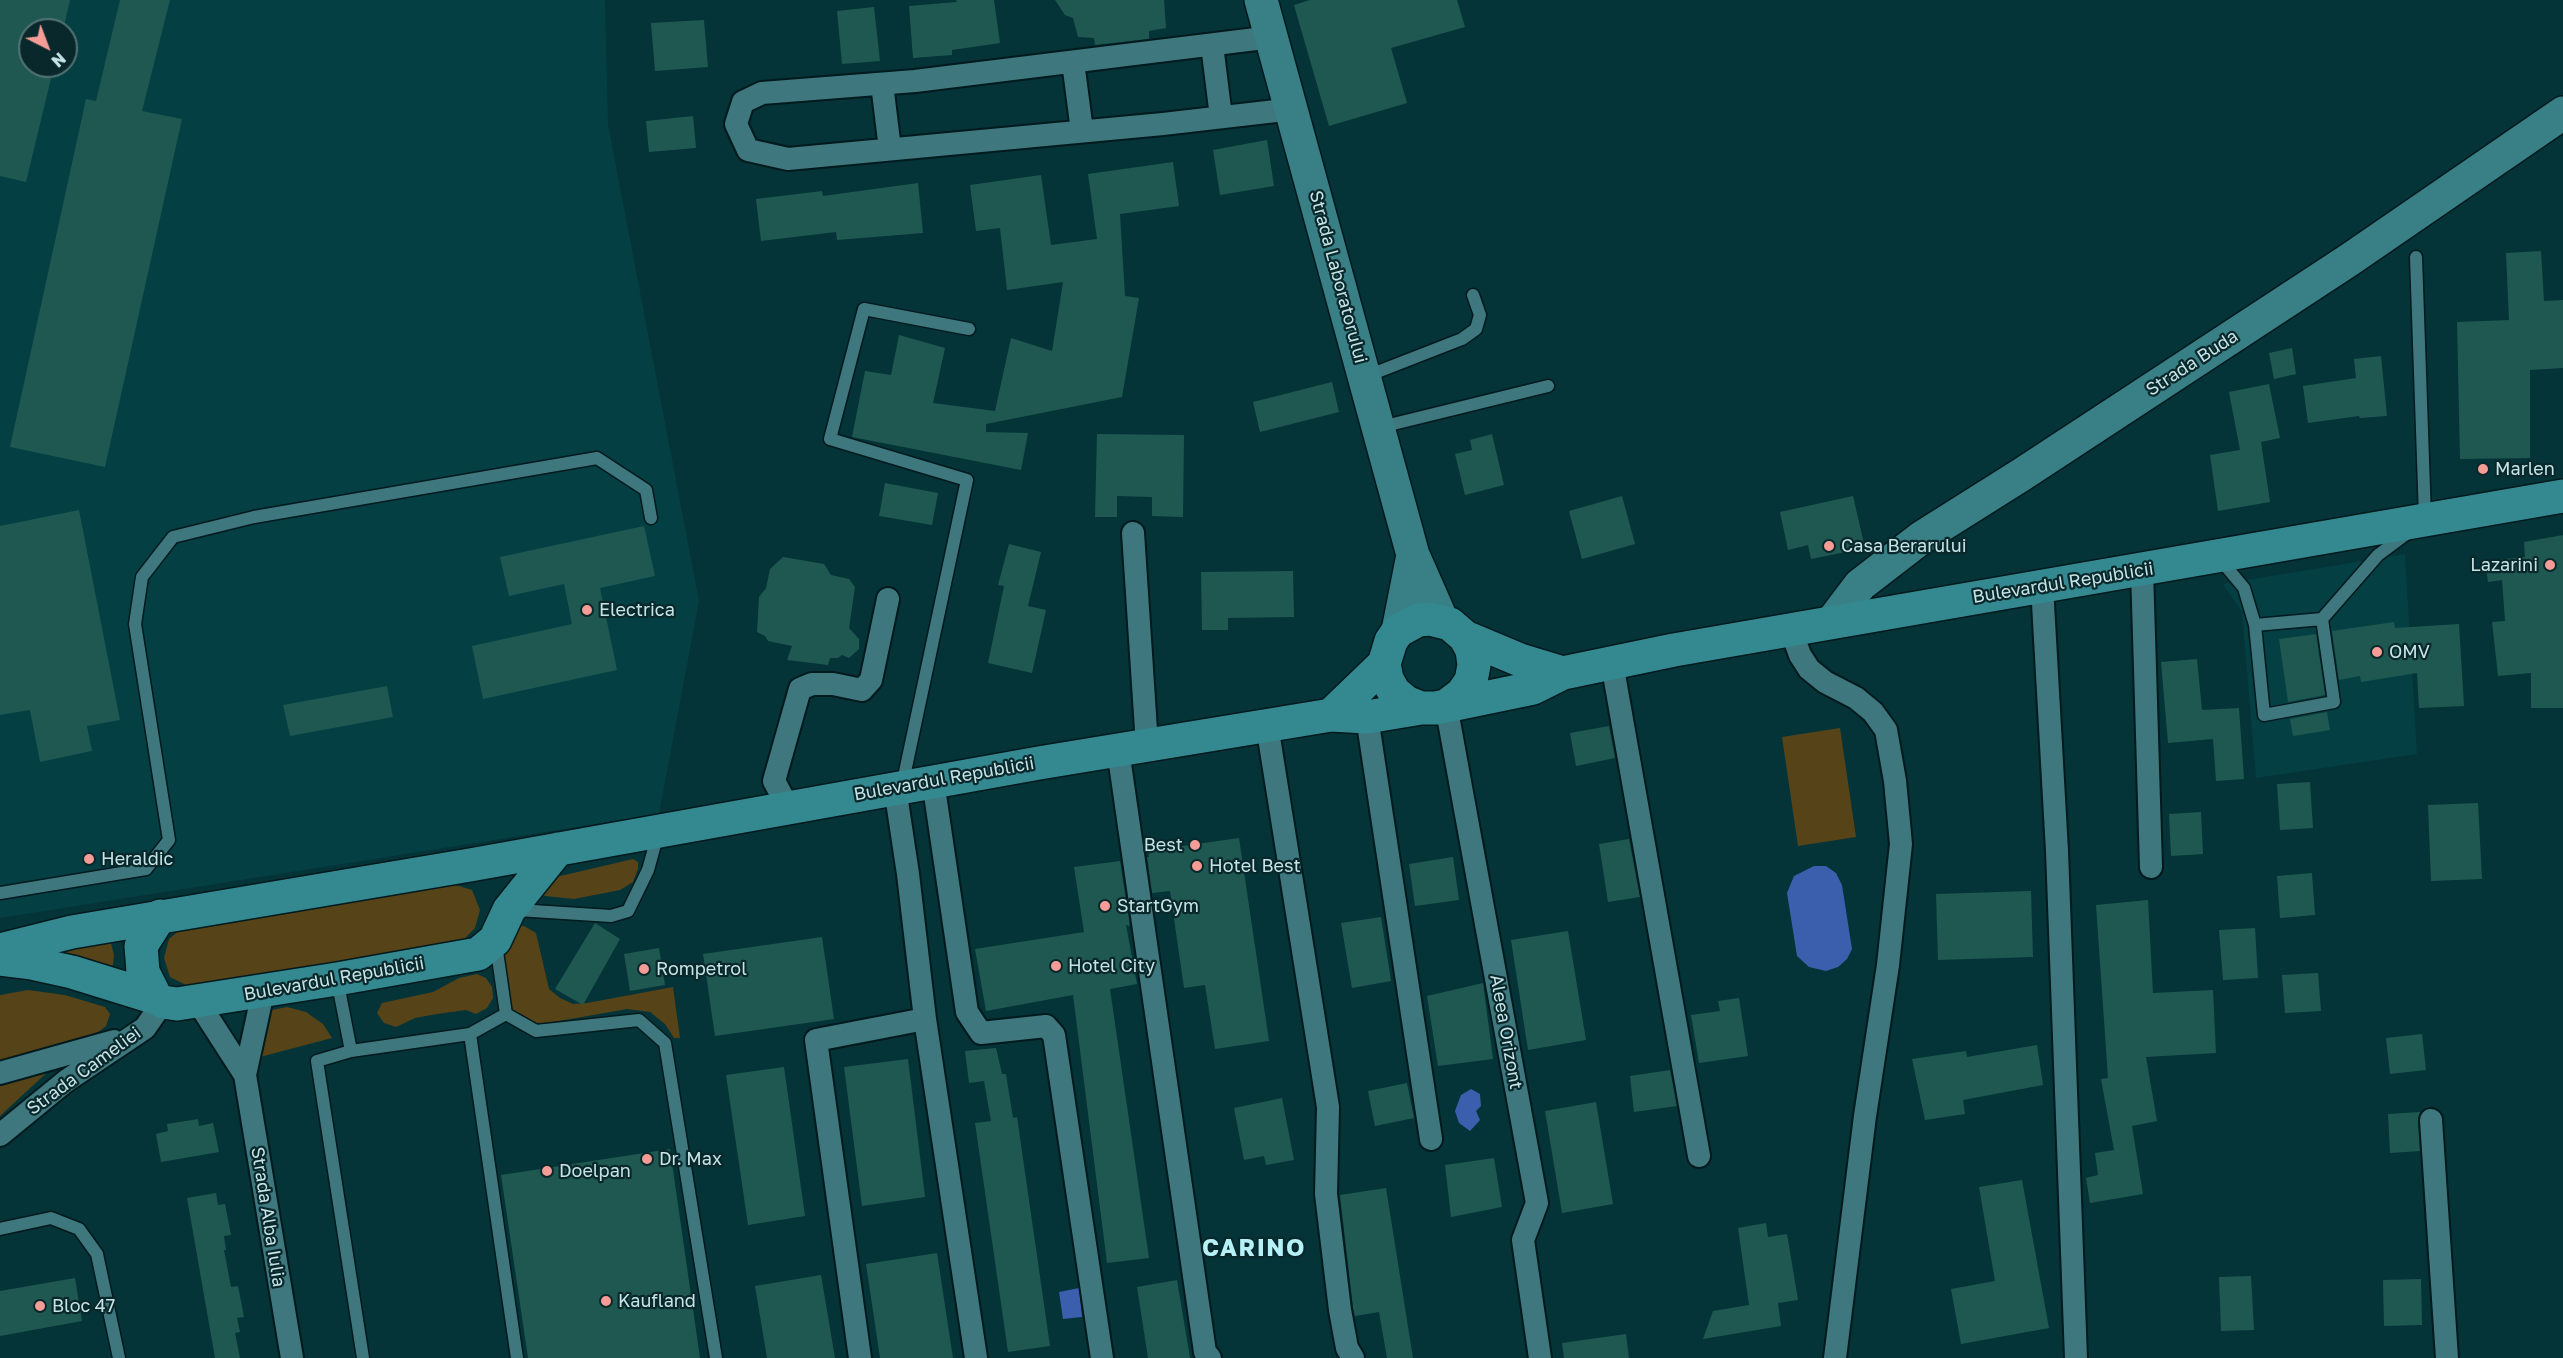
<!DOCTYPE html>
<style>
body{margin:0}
#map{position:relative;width:2563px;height:1358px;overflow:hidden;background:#043438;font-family:"Golos Text",sans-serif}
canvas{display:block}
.north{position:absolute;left:18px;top:18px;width:60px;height:60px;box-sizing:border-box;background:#09282b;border:2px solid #557376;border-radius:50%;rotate:138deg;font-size:16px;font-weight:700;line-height:24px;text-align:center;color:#c6e3e6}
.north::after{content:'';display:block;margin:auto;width:21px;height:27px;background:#f59c96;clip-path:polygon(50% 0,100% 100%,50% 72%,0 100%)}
</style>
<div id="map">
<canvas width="2563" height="1358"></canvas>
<div class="north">N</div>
</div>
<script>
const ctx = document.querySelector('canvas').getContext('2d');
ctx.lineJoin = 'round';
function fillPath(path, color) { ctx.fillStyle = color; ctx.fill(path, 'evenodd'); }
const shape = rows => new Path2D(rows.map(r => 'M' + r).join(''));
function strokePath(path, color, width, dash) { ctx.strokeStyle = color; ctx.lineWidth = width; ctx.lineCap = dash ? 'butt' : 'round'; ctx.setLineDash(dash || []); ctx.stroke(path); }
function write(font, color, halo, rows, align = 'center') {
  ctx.font = font + ' "Golos Text",sans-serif'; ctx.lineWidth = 4.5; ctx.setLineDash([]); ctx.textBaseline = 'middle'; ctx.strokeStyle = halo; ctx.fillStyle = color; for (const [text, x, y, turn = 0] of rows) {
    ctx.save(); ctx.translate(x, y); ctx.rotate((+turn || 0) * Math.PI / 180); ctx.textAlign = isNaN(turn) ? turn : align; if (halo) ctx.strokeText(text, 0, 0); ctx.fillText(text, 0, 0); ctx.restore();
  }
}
fillPath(shape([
 [0,0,605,0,608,124,699,601,659,814,0,918],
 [30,30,66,30,66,66,30,66],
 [2405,554,2417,754,2256,778,2242,612,2223,584]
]), '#043f44');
fillPath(shape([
 [1840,728,1856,837,1798,846,1782,737],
 [633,859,638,862,638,869,633,882,620,890,574,899,545,896,540,892,556,877],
 [449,883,472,890,480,910,475,928,463,940,192,988,170,977,164,958,169,939,182,928],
 [524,926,536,933,549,989,560,998,573,1004,587,1003,673,987,680,1038,674,1038,665,1024,650,1012,627,1009,548,1023,530,1023,515,1014,508,1005,500,946,507,927],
 [103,935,111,943,114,955,113,965,107,969,30,950],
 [477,974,486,978,492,987,493,998,487,1008,476,1014,466,1010,437,1014,415,1018,396,1027,384,1023,377,1013,382,1003,433,992,459,978],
 [28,990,65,995,105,1007,110,1014,106,1026,55,1065,0,1116,0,995],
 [287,1007,306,1012,323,1024,332,1038,260,1057,267,1011]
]), '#574318');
fillPath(shape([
 [1814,866,1826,866,1836,873,1842,885,1852,949,1847,959,1838,967,1826,971,1809,967,1797,956,1787,893,1794,876],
 [1471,1089,1480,1094,1481,1106,1476,1111,1480,1120,1470,1131,1459,1123,1455,1111,1461,1095],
 [1079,1288,1082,1317,1063,1319,1059,1292]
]), '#3b5fac');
fillPath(shape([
 [0,0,70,0,63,30,30,30,30,66,54,66,26,182,0,176],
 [120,0,170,0,142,111,182,119,105,467,10,447,86,99,96,101],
 [956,0,994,0,1000,43,952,50,952,55,913,58,909,6,957,2],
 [1055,0,1164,0,1166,28,1149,31,1149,39,1095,45,1094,38,1078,37,1073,18,1065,15],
 [1310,0,1457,0,1465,27,1391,48,1407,103,1329,126,1294,5],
 [874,7,880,61,842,64,837,11],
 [704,20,708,67,655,71,651,23],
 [693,116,696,148,649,152,646,121],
 [1267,140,1274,186,1220,195,1213,150],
 [1173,162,1179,206,1120,214,1125,296,1139,298,1122,397,986,424,986,432,1028,433,1021,470,852,437,865,371,891,375,899,335,945,348,933,403,995,411,1011,338,1052,351,1063,282,1007,290,1000,228,976,231,970,185,1041,175,1051,245,1097,239,1088,174],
 [918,183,923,233,837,240,836,232,761,241,756,199,822,191,823,196],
 [2541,251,2544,301,2563,300,2563,368,2530,370,2530,458,2460,459,2457,322,2509,320,2506,253],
 [2292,348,2296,374,2274,379,2269,353],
 [2381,356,2387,416,2360,418,2359,416,2308,423,2303,386,2356,378,2354,359],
 [1332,382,1339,412,1260,432,1253,402],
 [2269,384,2280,438,2261,442,2270,502,2218,511,2210,455,2240,450,2229,392],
 [1097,434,1184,435,1183,517,1152,516,1152,497,1117,496,1117,517,1095,517],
 [1492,434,1504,485,1465,495,1455,454,1472,450,1470,440],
 [885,483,938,493,932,525,879,516],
 [1622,496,1635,544,1582,559,1569,511],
 [1853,496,1865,548,1811,559,1808,545,1788,550,1780,512],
 [79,510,120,720,87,726,92,751,40,762,30,710,0,715,0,526],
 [644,526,655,576,600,588,617,670,483,699,472,646,572,624,564,584,509,596,500,557],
 [2563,535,2563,708,2531,708,2531,673,2498,676,2492,622,2505,621,2502,580,2488,582,2485,561,2525,557,2524,542],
 [1009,544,1041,552,1028,606,1046,610,1032,673,988,663,1004,586,998,585],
 [783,557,824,564,831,575,849,579,855,587,849,628,859,639,859,649,849,658,842,655,838,658,830,658,828,665,787,660,792,646,768,641,765,636,757,632,759,597,766,588,770,569],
 [1293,571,1294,617,1228,618,1228,630,1202,630,1201,572],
 [2394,622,2395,628,2459,624,2464,706,2419,708,2417,673,2361,682,2360,676,2339,680,2332,631],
 [2316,634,2325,695,2288,702,2279,639],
 [2197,659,2202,710,2239,708,2244,779,2216,781,2213,739,2168,743,2161,662],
 [387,686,393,717,290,736,283,705],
 [2327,712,2330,730,2293,736,2290,719],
 [1609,726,1615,758,1576,766,1570,733],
 [2310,782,2313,828,2280,830,2277,784],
 [2478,803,2482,879,2431,881,2428,805],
 [2201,812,2203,854,2171,856,2169,814],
 [1239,838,1269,1041,1215,1049,1205,985,1184,988,1170,891,1152,893,1147,857,1149,857,1148,851],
 [1629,839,1640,897,1608,902,1599,844],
 [1453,857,1459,900,1415,906,1409,864],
 [1120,861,1130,926,1126,925,1137,984,1110,989,1149,1258,1107,1263,1073,995,986,1011,975,949,1084,932,1074,867],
 [2312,873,2315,915,2280,918,2277,876],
 [2031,891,2033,957,1938,960,1936,894],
 [2148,900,2153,993,2213,990,2216,1053,2146,1057,2157,1121,2132,1126,2143,1194,2090,1203,2086,1178,2098,1175,2095,1153,2114,1150,2101,1079,2108,1078,2096,905],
 [1381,917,1391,981,1352,988,1341,923],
 [595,923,620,939,583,1005,555,989],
 [2255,928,2258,978,2223,980,2219,930],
 [1568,931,1586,1040,1528,1050,1511,940],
 [822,937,834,1019,715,1036,703,954],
 [659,948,665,985,630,991,624,954],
 [2318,973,2321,1011,2285,1013,2282,975],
 [1483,983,1493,1059,1438,1066,1427,996],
 [1739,998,1748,1056,1699,1063,1691,1015,1720,1011,1718,1001],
 [2422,1034,2426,1070,2390,1074,2386,1038],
 [2037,1045,2043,1085,1963,1100,1965,1114,1925,1120,1912,1059,1966,1051,1967,1057],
 [996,1048,1002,1074,1006,1074,1013,1118,1017,1117,1050,1346,1008,1352,975,1123,991,1121,984,1081,969,1083,965,1051],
 [908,1059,925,1197,862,1206,844,1067],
 [784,1067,805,1216,748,1225,726,1075],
 [1670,1070,1677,1106,1634,1112,1630,1076],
 [1407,1083,1414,1118,1375,1126,1368,1091],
 [1282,1098,1294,1160,1266,1165,1264,1156,1244,1160,1234,1108],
 [1596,1102,1613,1204,1562,1213,1545,1111],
 [2420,1112,2418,1121,2420,1151,2390,1153,2388,1114],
 [198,1119,199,1126,213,1123,219,1152,161,1162,156,1134,168,1131,167,1124],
 [670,1149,700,1358,528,1358,501,1175],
 [1494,1158,1502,1207,1451,1217,1445,1165],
 [2022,1180,2049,1328,1961,1344,1951,1289,1995,1281,1979,1187],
 [1386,1188,1413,1358,1387,1358,1379,1312,1355,1316,1353,1308,1340,1195],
 [216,1193,218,1205,225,1204,231,1235,224,1236,226,1250,224,1250,231,1287,238,1286,244,1317,237,1318,240,1332,235,1333,240,1358,215,1358,187,1198],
 [1766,1223,1768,1237,1787,1234,1798,1300,1778,1303,1781,1326,1703,1339,1713,1311,1749,1305,1738,1228],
 [937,1253,953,1358,880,1358,866,1264],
 [821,1275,835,1358,767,1358,755,1286],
 [2251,1276,2254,1330,2221,1331,2219,1277],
 [75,1278,82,1321,0,1336,0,1291],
 [2421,1279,2422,1325,2384,1326,2383,1280],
 [1177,1280,1190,1358,1148,1358,1137,1287],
 [1626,1334,1629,1358,1564,1358,1562,1343]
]), '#1f5851');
const lane = shape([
 [2416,257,2425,517],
 [1367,376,1462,339,1476,329,1480,315,1473,295],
 [1381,427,1548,386],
 [2219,558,2244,588,2255,625,2264,715,2334,702,2322,619],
 [2255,625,2322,619,2378,555,2409,532],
 [902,786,967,480,830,439,864,309,969,329],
 [0,893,146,869,169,840,135,624,142,577,173,537,254,517,597,458,646,490,651,518],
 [517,910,611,916,628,911,648,870,658,834],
 [496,944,506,1014],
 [337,979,351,1051],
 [470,1034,517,1358],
 [0,1229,51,1218,79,1229,97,1254,119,1358],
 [363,1358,317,1061,351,1051,470,1034,506,1014,536,1031,639,1020,665,1043,716,1358]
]);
const street = shape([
 [1272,37,915,81,762,93,743,102,736,124,748,150,788,159,1163,124,1293,109],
 [1212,45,1221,117],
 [1073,62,1082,131],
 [882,84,890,149],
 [1133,533,1147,745],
 [2142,570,2151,867],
 [2042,586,2057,851,2076,1358],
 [1791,630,1800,655,1809,669,1825,682,1856,698,1873,712,1886,730,1895,781,1901,844,1888,965,1865,1116,1835,1358],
 [1612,663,1699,1156],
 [1446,705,1537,1203,1523,1240,1540,1358],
 [1367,717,1431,1139],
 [1267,725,1328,1107,1326,1194,1340,1310,1347,1348,1353,1358],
 [1118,750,1205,1352,1210,1358],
 [933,781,967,1012,981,1033,1046,1026,1054,1035,1102,1358],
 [788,807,774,781,800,689,812,684,833,684,862,690,871,680,888,599],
 [198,1002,245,1075,263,992],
 [925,1019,976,1358],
 [0,1073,114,1041],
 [245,1075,292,1358],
 [2431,1120,2447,1358],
 [0,1135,66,1081,145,1028,163,1002],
 [860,1358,816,1040,925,1019,908,874,895,788]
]);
const secondary = shape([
 [1261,0,1413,555,1442,621],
 [1832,622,1860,585,1921,538,2021,475,2349,260,2563,113],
 [1398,631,1413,555]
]);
const primary = shape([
 [1465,637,1520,660,1563,673],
 [1421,708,1406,702,1394,692,1387,679,1384,664,1391,641,1398,631,1418,620,1430,619,1450,624,1465,637,1472,650,1474,665,1471,681,1462,694,1450,703],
 [1331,715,1384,664],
 [0,950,72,932,470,865,1039,763,1331,715,1367,717,1421,708,1436,708,1533,688,1563,673,1674,650,2563,496],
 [0,959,31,963,72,972,156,998,163,1002,177,1004,337,979,478,954,495,940,509,910,558,849],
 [156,998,143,972,141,946,160,916]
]);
strokePath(lane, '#001a1d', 15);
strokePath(street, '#001a1d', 26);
strokePath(secondary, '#001a1d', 36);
strokePath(primary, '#001a1d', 36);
strokePath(lane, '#3e777d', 12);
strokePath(street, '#3e777d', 22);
strokePath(secondary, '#397f86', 33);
strokePath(primary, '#348890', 33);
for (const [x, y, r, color] of [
 [2483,469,6,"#f59c96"],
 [1829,546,6,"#f59c96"],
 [2550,565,6,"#f59c96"],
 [587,610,6,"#f59c96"],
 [2377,652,6,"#f59c96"],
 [1195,845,6,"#f59c96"],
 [89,859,6,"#f59c96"],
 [1197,866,6,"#f59c96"],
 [1105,906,6,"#f59c96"],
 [1056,966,6,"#f59c96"],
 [644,969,6,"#f59c96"],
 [647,1159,6,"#f59c96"],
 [547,1171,6,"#f59c96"],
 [606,1301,6,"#f59c96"],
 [40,1306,6,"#f59c96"]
]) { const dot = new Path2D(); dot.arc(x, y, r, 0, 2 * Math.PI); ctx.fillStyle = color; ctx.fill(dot); strokePath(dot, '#09282b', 2); }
write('18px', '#c6e3e6', '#09282b', [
 ["Strada Laboratorului",1338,277,75],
 ["Strada Buda",2192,363,-33],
 ["Bulevardul Republicii",2063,583,-9],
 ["Bulevardul Republicii",944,779,-10],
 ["Bulevardul Republicii",334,979,-10],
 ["Aleea Orizont",1506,1032,80],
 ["Strada Cameliei",84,1071,-36],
 ["Strada Alba Iulia",268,1217,81]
]);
write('18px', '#c6e3e6', '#09282b', [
 ["Marlen",2495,469],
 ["Casa Berarului",1841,546],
 ["Lazarini",2538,565,"right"],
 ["Electrica",599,610],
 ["OMV",2389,652],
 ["Best",1183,845,"right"],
 ["Heraldic",101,859],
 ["Hotel Best",1209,866],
 ["StartGym",1117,906],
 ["Hotel City",1068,966],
 ["Rompetrol",656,969],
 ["Dr. Max",659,1159],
 ["Doelpan",559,1171],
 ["Kaufland",618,1301],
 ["Bloc 47",52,1306]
], 'left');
ctx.letterSpacing = '1.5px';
write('bold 24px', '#b5f1f7', '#09282b', [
 ["CARINO",1254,1248]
]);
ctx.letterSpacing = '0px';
</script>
